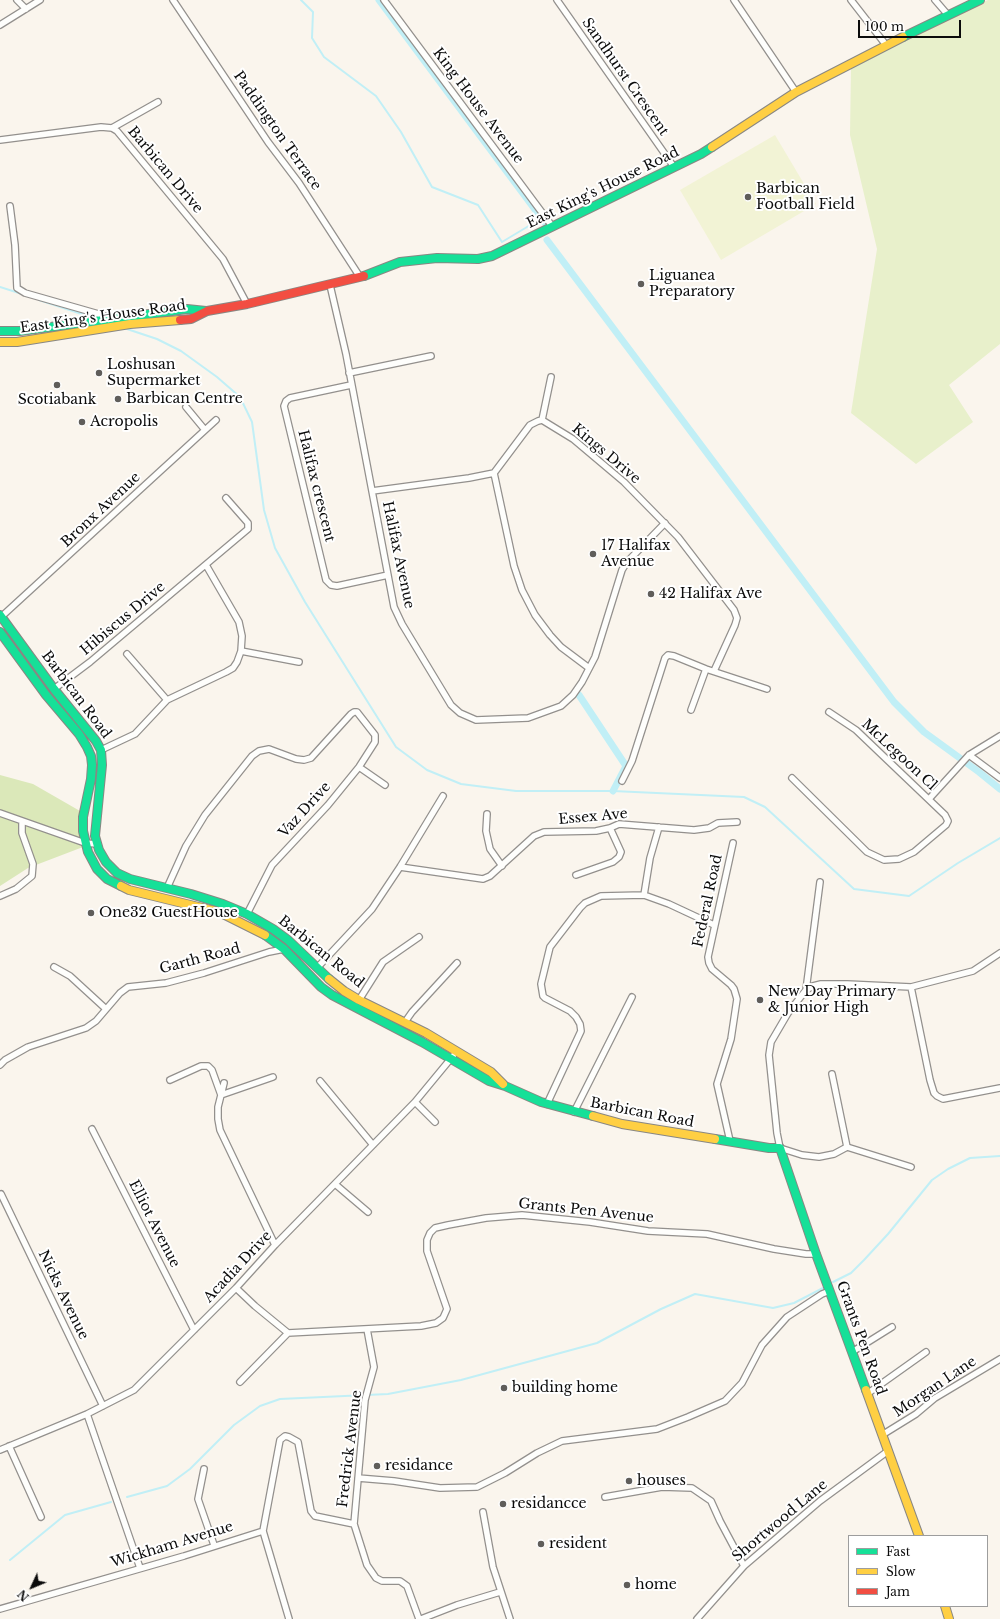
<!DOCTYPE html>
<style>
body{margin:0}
#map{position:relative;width:1000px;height:1619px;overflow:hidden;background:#faf5ed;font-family:"Libre Baskerville",serif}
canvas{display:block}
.legend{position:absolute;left:848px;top:1535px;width:140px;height:72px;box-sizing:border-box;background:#fff;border:1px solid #9d9d9d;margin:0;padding:5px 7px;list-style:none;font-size:12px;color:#0b0b0b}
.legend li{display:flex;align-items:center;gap:8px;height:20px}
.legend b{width:20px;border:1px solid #9d9d9d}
.north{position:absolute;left:12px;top:1567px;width:40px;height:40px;-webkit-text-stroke:3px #fff;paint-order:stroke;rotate:226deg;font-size:11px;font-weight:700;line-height:16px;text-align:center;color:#0b0b0b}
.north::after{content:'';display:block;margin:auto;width:14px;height:18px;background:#0b0b0b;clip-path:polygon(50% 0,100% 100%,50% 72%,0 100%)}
.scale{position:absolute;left:858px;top:20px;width:103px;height:18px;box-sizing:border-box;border:2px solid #0b0b0b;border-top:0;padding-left:5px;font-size:12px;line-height:14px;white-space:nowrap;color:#0b0b0b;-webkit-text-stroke:3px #fff;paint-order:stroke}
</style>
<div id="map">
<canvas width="1000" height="1619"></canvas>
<ul class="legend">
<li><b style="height:5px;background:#16e098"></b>Fast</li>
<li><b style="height:5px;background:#ffcf43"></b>Slow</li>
<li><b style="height:5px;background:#f24e42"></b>Jam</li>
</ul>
<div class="north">N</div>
<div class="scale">100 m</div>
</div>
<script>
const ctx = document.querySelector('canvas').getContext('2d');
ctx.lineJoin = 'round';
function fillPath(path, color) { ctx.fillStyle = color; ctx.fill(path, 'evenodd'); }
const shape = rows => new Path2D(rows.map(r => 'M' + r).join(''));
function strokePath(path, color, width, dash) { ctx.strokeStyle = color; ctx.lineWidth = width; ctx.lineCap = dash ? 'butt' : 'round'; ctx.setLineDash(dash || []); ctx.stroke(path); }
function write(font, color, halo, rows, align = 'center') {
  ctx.font = font + ' "Libre Baskerville",serif'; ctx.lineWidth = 4; ctx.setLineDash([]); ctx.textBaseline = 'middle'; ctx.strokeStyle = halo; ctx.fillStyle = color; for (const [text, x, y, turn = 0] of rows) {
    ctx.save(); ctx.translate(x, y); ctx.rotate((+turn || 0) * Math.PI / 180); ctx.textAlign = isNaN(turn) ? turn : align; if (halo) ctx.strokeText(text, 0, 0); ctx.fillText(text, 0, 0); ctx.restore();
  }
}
fillPath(shape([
 [988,0,1000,0,1000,344,949,385,973,422,916,464,851,413,877,249,850,135,851,67]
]), '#e8f0cb');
fillPath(shape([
 [0,775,33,784,80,811,83,847,28,868,0,886]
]), '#dbe8b9');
fillPath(shape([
 [775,135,816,204,721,260,680,190]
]), '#f2f3d5');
strokePath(shape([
 [301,0,313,12,312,38,324,57,376,96,401,132,432,187,478,205,502,242,542,218],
 [0,287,22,294],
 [39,300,94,318],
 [124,328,157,339,181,351,217,377,240,397,252,422,264,510,275,548,305,602,396,747,427,770,461,784,516,791,613,791,744,797,765,807,854,889,909,896,958,863,1000,838],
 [833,1282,851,1273,864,1260,888,1234,932,1180,948,1169,970,1158,1000,1156],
 [127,1497,167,1486,190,1469,234,1425,260,1406,280,1399,388,1394,461,1380,597,1343,661,1309,695,1294,773,1308,794,1303,825,1287],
 [10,1560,65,1515,111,1502]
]), '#c1eff6', 2);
strokePath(shape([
 [379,0,545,223],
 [547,240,894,702,924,732,979,772,1000,789],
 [579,695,626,766,613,791]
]), '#c1eff6', 7);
const street = shape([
 [17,0,26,9],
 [173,0,268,142,299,183,360,277],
 [384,0,552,226],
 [557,0,674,167],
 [734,0,796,92],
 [851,0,886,45],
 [935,0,948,15],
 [0,25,40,0],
 [112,128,158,102],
 [0,140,101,127,112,128,117,131,223,259,247,304],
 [10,206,15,245,17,288,25,293,109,317],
 [330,285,346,354,394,607,402,624,451,705,460,713,476,720,528,718,561,706,573,695,582,682,595,657,622,570,627,562,665,523],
 [349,373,431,356],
 [351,385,290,398,286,401,284,406,326,580,331,585,337,586,388,575],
 [186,407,205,430],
 [542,420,551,377],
 [494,473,514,566,522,590,535,615,550,635,561,647,589,668],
 [372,491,469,478,494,473,530,425,538,421,542,420,573,439,624,482,678,537,734,610,737,618,735,625,714,671],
 [1,617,216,420],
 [241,651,299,662],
 [127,654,167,700],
 [54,689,90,662,248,529,248,523,226,498],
 [691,710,706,669],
 [101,750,135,734,167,700,226,672,233,668,237,662,241,651,242,636,239,622,206,565],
 [969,755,1000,778],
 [359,767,385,785],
 [792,778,867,852,884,860,899,859,914,852,946,825,948,821,945,815,856,730,829,712],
 [622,781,632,761,665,658,668,655,674,656,706,669,767,689],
 [929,799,969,755,1000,736],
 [0,813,85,843,97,844],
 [487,814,486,831,490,849,502,866],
 [400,867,483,879,490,876,534,836,544,832,596,831,610,828,619,824,694,830,709,828,718,823,737,822],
 [576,875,613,862,619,857,621,852,610,828],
 [167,888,186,846,205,815,252,756,259,751,269,749,296,759,304,760,311,758,351,714,354,712,357,712,375,735,375,742,359,767,328,805,272,865,247,914],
 [644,895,650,858,659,827],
 [0,896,16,889,32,876,33,864,22,833,22,821],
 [54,967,70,976,106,1009],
 [317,968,372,909,400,867,443,796],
 [911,987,930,1080,934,1093,937,1096,943,1099,1000,1088],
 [806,990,820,882],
 [359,1000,383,962,419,937],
 [405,1022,412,1012,457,963],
 [0,1065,5,1060,28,1047,86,1028,96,1021,120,993,128,987,166,983,204,973,269,952,284,949],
 [832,1074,847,1147],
 [170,1080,201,1066,208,1066,212,1070,221,1095,273,1077],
 [320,1081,373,1145],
 [224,1083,218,1107,218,1119,220,1130,275,1245],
 [415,1102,435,1122],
 [547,1104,581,1031,580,1024,576,1017,570,1011,545,998,543,996,541,984,550,947,580,908,585,903,601,896,644,895,669,904,714,925],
 [574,1112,632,997],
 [92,1129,194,1330],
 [730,1141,717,1084,731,1039,737,999,734,989,731,985,712,969,709,963,708,957,733,843],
 [911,1167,847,1147,834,1154,819,1157,802,1155,780,1148,777,1133,769,1055,771,1042,788,1013,806,990,813,986,821,984,847,984,911,987,973,971,1000,953],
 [335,1184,368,1212],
 [1,1194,103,1406],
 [236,1288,255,1306,288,1333,421,1326,436,1323,443,1318,447,1309,427,1251,427,1240,430,1233,435,1228,448,1225,486,1218,522,1215,590,1222,648,1231,707,1234,774,1249,806,1254,816,1254],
 [367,1329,374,1367,365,1400,354,1524,367,1565,376,1578,382,1581,400,1581,407,1586,419,1619],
 [852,1352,892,1327],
 [240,1382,288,1333],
 [867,1394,926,1352],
 [87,1414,140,1568],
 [882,1435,916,1414,935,1398,1000,1359],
 [9,1446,41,1517],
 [0,1450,87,1414,134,1390,236,1288,275,1245,415,1102,453,1056],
 [204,1469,198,1499,214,1545],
 [358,1478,394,1481,440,1488,477,1487,505,1473,537,1453,562,1441,657,1429,688,1417,725,1401,742,1383,762,1345,787,1317,822,1294,830,1291],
 [605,1497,662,1487,692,1488,711,1501,720,1521,744,1566],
 [483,1512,493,1567,510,1619],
 [0,1609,184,1556,263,1531],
 [289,1619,263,1531,280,1440,285,1436,289,1437,298,1442,311,1511,315,1516,354,1524],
 [421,1619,457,1605,500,1592],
 [697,1619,744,1566,820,1501,888,1451]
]);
const fast = shape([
 [903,37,980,0],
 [364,276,400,262,437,258,478,259,492,256,701,154,712,147],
 [0,331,20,331,187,309,206,311],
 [0,615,54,689,96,741,101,750,102,765,95,836,99,850,106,862,117,873,130,879,191,894,223,904,247,914,273,929,288,940,329,979],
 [0,632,46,695,79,734,87,747,91,756,92,765,91,779,83,817,83,831,88,852,97,869,107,879,121,886],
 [265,935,284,949,321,987,332,995,422,1042,489,1081,505,1086,541,1102,593,1116],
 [715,1139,769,1148,780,1148,816,1254,866,1390]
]);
const slow = shape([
 [712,147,796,92,903,37],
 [0,342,17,342,130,324,180,320],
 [121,886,129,890,219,912,265,935],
 [329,979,344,991,359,1000,426,1033,491,1072,503,1084],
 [593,1116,622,1124,715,1139],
 [866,1390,919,1536],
 [945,1606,949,1619]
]);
const jam = shape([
 [180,320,191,319,207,311,247,304,364,276]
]);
strokePath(street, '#93908d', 8);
strokePath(fast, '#898783', 10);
strokePath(slow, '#898783', 10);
strokePath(jam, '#898783', 10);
strokePath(street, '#fefefc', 5.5);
strokePath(fast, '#16e098', 8);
strokePath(slow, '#ffcf43', 8);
strokePath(jam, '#f24e42', 8);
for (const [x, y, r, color] of [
 [748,197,4,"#5f5d5a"],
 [641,284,4,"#5f5d5a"],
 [99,373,4,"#5f5d5a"],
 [57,385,4,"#5f5d5a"],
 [118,399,4,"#5f5d5a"],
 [82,422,4,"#5f5d5a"],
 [593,554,4,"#5f5d5a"],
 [651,594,4,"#5f5d5a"],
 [91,913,4,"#5f5d5a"],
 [760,1000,4,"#5f5d5a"],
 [504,1388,4,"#5f5d5a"],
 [377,1466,4,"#5f5d5a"],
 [629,1481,4,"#5f5d5a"],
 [503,1504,4,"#5f5d5a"],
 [541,1544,4,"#5f5d5a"],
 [627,1585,4,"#5f5d5a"]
]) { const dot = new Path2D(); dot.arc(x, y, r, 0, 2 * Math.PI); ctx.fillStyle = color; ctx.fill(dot); strokePath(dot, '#fff', 1.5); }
write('14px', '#0b0b0b', '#fff', [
 ["Sandhurst Crescent",625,77,55],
 ["King House Avenue",478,106,53],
 ["Paddington Terrace",277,131,55],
 ["Barbican Drive",165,170,50],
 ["East King's House Road",603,188,-26],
 ["East King's House Road",103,317,-8],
 ["Kings Drive",606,454,40],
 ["Halifax crescent",316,486,76],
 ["Bronx Avenue",101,510,-43],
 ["Halifax Avenue",398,555,78],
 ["Hibiscus Drive",123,619,-40],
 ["Barbican Road",76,695,53],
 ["McLegoon Cl",899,755,43],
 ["Vaz Drive",305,810,-48],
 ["Essex Ave",593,817,-5],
 ["Federal Road",708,901,-78],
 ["Barbican Road",321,952,39],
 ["Garth Road",200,959,-15],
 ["Barbican Road",642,1113,11],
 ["Grants Pen Avenue",586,1211,6],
 ["Elliot Avenue",154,1224,63],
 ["Acadia Drive",238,1267,-47],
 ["Nicks Avenue",63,1295,64],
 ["Grants Pen Road",861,1338,70],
 ["Morgan Lane",935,1387,-34],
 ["Fredrick Avenue",350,1449,-83],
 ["Shortwood Lane",780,1521,-40],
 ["Wickham Avenue",172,1545,-17]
]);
write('14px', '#0b0b0b', '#fff', [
 ["Barbican",756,189],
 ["Football Field",756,205],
 ["Liguanea",649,276],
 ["Preparatory",649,292],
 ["Loshusan",107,365],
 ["Supermarket",107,381],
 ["Barbican Centre",126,399],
 ["Scotiabank",57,400,"center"],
 ["Acropolis",90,422],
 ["17 Halifax",601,546],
 ["Avenue",601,562],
 ["42 Halifax Ave",659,594],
 ["One32 GuestHouse",99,913],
 ["New Day Primary",768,992],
 ["& Junior High",768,1008],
 ["building home",512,1388],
 ["residance",385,1466],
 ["houses",637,1481],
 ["residancce",511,1504],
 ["resident",549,1544],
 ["home",635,1585]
], 'left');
</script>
